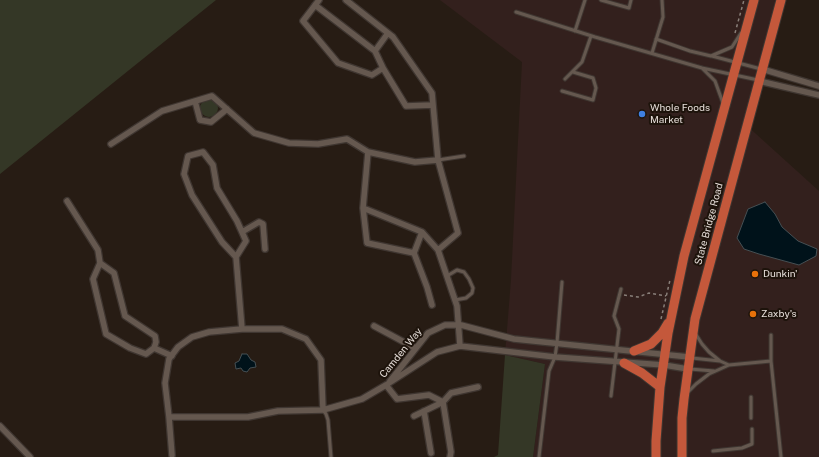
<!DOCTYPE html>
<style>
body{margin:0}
canvas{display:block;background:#271c14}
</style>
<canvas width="819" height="457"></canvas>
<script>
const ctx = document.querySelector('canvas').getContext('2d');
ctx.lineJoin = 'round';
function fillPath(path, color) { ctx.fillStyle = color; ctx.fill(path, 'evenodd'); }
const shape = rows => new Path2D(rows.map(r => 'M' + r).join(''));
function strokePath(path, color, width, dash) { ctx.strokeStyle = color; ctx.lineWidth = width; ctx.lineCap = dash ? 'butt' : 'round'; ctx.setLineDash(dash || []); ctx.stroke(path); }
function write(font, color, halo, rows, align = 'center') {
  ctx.font = font + ' "Public Sans",sans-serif'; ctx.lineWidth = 4; ctx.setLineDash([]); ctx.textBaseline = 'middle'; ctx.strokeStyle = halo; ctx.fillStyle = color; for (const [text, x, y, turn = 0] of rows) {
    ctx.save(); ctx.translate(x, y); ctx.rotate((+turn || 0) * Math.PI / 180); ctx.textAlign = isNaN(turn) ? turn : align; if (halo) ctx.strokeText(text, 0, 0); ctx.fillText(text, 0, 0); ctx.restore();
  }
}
fillPath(shape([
 [440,0,779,0,745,124,819,191,819,457,533,457,545,364,505,355,511,280,522,62]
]), '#33201d');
fillPath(shape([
 [0,0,216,0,0,174],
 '200 108a9 9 0 1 1 18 0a9 9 0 1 1-18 0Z',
 [505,355,545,364,533,457,494,457,498,455]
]), '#343726');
const water = shape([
 [765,202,775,214,782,227,798,241,817,249,816,256,799,265,759,254,744,249,737,238,748,209,765,202],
 [242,354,247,354,251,360,255,362,256,367,250,368,247,372,243,371,241,368,236,369,235,363,239,361,242,354]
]);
fillPath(water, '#00121a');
strokePath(water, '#454f53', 1);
const service = shape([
 [601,0,629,8,631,0],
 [516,12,595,37,702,68,758,80],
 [575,31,585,0],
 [656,39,690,51,711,56,732,47,741,33],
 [652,53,663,17,662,0],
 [712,56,761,69],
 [702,68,715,81,723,103],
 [565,79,582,62,591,36],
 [562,91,593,100,596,88,593,78,573,72],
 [438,160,464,156],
 [447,276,457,270,464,272,469,279,473,288,472,293,466,298,455,300],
 [695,333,702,344,709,352,720,361,729,365],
 [771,335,771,361,781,457],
 [692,358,720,361],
 [690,369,714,371],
 [688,392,696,384,709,374,729,365,771,361],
 [611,396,619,329,614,316,621,289],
 [751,397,751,418],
 [323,410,326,414,328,420,331,457],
 [713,451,742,448,752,444,752,429],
 [539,457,549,371,555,357,557,343,562,282]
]);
const minor = shape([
 [319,0,303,21,338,63,372,75,383,68,406,106,433,105],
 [346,0,393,37,432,93,438,160,458,233,438,250,457,306,460,346],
 [315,5,375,51],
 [383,68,375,51,388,33],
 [762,69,819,86],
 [759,81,819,95],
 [195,101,200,120,211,122,227,109],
 [111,144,162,111,212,96,254,133,289,143,318,144,347,139,368,152],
 [67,201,98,250,100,263,93,279,106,334,130,348,146,354,154,348,172,356],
 [363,208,367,243,414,253,422,232],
 [242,232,259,222,263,224,265,249],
 [438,250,422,232,363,208,368,152,415,162,438,160],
 [414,253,427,287,432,305],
 [236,257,222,242,192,195,184,174,188,156,203,152,213,165,217,188,237,221,246,241,236,257,242,329,282,329,306,339,321,360,323,410,362,399,386,385,437,352,460,346,555,357,664,365,688,369],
 [100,263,114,273,125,316,155,336,156,342,154,348],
 [374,326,415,348],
 [242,329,209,332,192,337,178,347,169,359,165,383,169,417,248,417,278,411,323,410],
 [390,381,428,333,445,325,461,325,514,339,689,357],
 [386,385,397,399,429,395,443,402,451,452,450,457],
 [424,411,431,453],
 [414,416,443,402,451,393,478,387],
 [169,417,172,455],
 [0,426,30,457]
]);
const trunk = shape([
 [634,351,651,344,662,333,668,323],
 [624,363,642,373,660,387],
 [656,457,656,441,660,387,668,333,684,256,754,0],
 [682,457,682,418,684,399,695,319,781,0]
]);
strokePath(service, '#3f3631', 5);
strokePath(minor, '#3f3631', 8);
strokePath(trunk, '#3f3631', 11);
strokePath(shape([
 [735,33,744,0],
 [624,295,638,297,649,293,666,296],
 [661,319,670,280]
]), '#897f79', 1.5, [3, 3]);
strokePath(service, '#65584f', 3);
strokePath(minor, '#65584f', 5.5);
strokePath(trunk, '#c4583b', 9);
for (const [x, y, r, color] of [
 [642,114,4,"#3f7fe0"],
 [755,274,4,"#e8710a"],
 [753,314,4,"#e8710a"]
]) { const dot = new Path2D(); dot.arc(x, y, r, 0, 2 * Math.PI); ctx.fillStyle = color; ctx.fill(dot); strokePath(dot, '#1d130b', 1.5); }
write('10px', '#e6ded9', '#1d130b', [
 ["Whole Foods",650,108],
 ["Market",650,120],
 ["Dunkin'",763,274],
 ["Zaxby's",761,314]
], 'left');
write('10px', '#e6ded9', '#1d130b', [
 ["State Bridge Road",709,224,-75],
 ["Camden Way",401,353,-51]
]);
</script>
